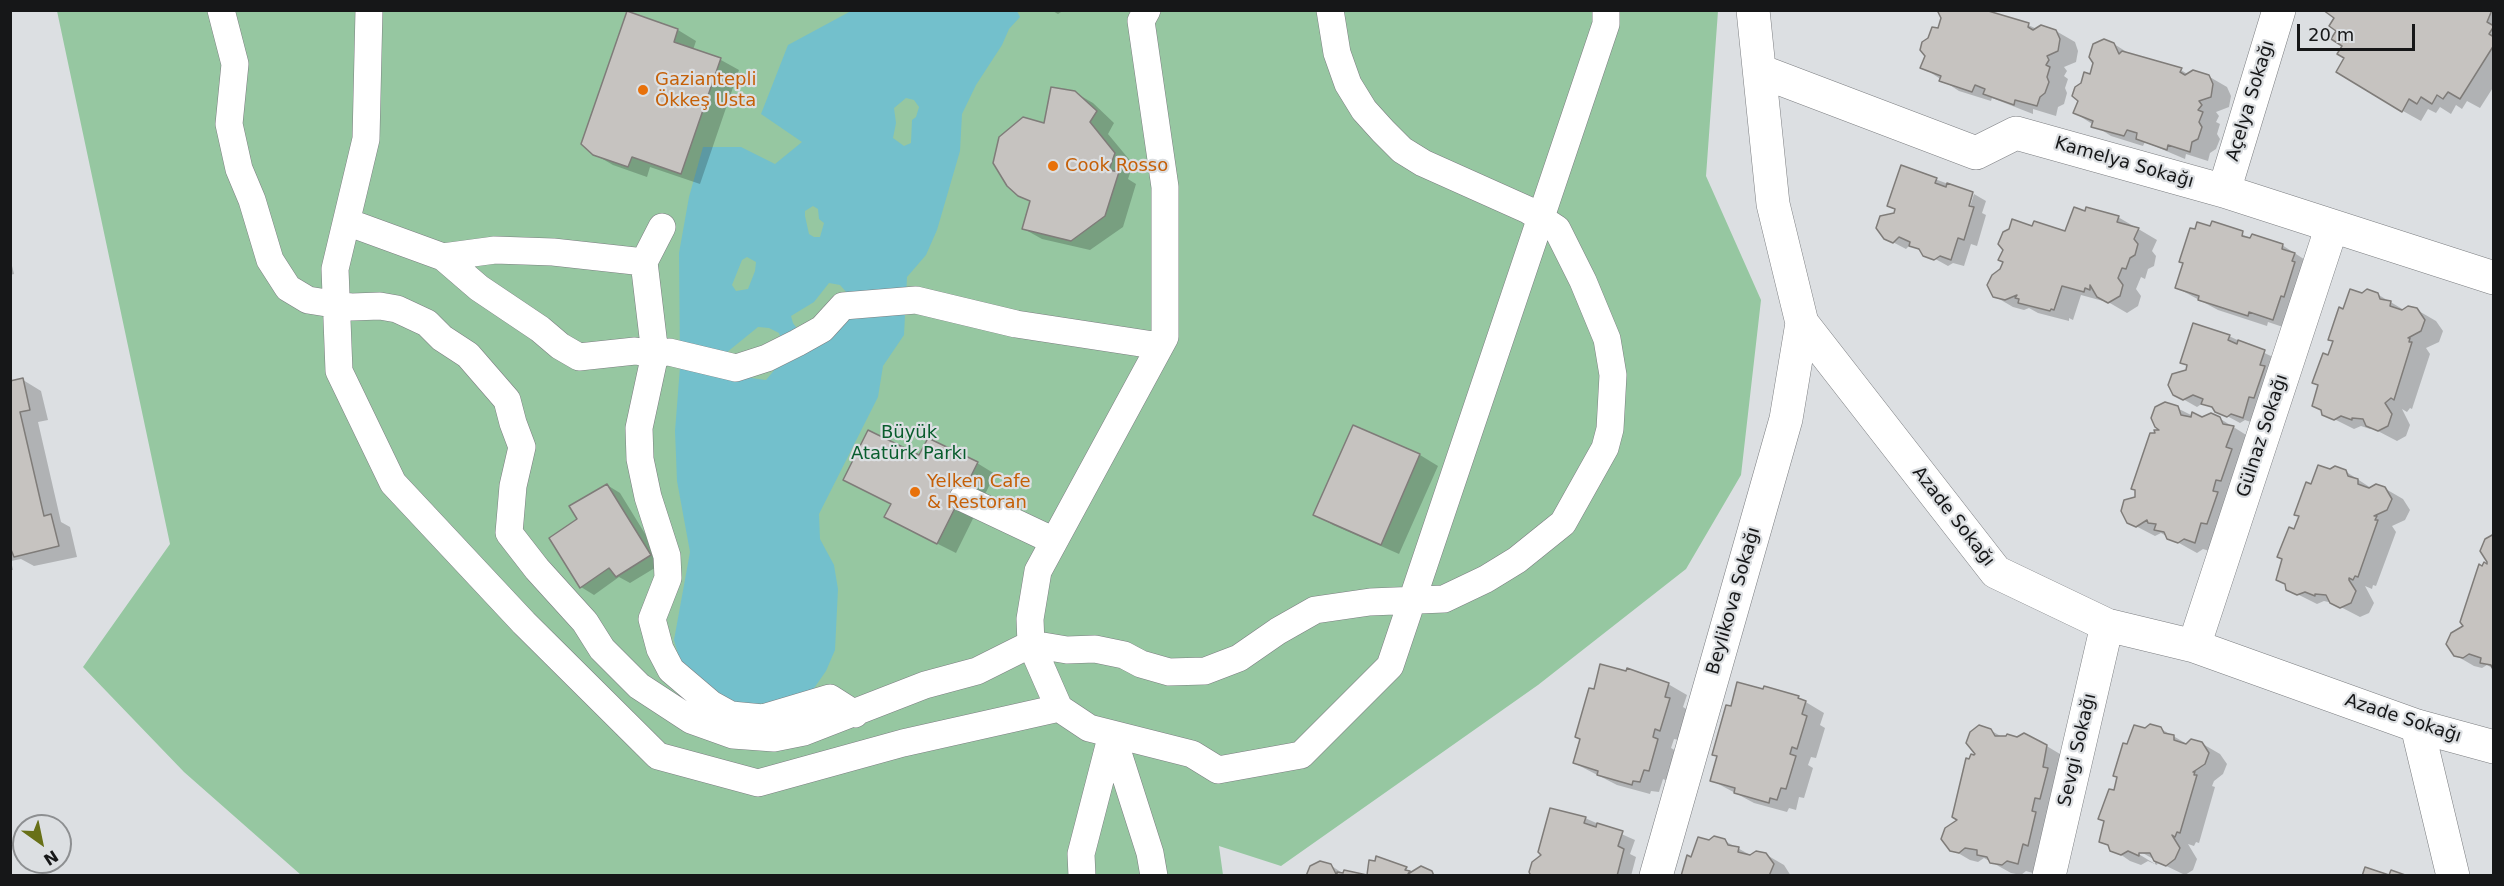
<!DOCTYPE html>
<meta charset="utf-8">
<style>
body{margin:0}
#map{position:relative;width:2504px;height:886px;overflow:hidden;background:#dcdfe2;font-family:"DejaVu Sans",sans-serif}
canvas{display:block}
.frame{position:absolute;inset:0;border:12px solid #161718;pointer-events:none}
.north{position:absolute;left:12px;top:814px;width:60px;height:60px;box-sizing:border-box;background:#dcdfe2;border:2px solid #8d8f91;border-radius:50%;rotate:147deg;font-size:16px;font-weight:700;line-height:24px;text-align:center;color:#161718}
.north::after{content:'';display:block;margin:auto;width:21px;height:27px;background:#687017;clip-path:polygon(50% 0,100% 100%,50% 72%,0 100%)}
.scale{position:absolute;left:2297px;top:24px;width:118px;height:27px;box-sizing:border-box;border:3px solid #161718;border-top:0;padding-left:8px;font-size:18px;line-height:21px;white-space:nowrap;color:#161718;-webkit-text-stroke:4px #dcdfe2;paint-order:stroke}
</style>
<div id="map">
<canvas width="2504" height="886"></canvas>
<div class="frame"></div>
<div class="north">N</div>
<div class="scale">20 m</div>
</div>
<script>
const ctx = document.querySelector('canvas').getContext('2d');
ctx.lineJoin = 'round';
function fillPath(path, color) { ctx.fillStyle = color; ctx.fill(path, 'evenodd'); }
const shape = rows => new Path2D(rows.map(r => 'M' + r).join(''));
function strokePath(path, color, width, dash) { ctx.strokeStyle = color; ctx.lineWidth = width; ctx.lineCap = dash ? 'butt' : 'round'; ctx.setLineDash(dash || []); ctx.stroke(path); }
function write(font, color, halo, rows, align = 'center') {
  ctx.font = font + ' "DejaVu Sans",sans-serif'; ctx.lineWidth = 4.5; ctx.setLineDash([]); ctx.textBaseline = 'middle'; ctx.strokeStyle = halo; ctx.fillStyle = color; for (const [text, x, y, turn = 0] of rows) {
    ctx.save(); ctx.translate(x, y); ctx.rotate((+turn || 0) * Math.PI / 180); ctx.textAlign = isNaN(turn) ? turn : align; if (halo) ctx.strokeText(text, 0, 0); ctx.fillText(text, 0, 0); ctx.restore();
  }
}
fillPath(shape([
 [57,11,1718,11,1706,176,1761,300,1741,475,1686,569,1538,685,1281,866,1219,846,1223,875,301,875,184,772,83,667,170,544]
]), '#96c7a1');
fillPath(shape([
 [851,11,1017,11,1020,17,1009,29,1002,45,976,85,962,114,960,151,937,230,926,255,907,277,904,335,883,366,878,397,819,514,820,539,834,565,838,589,835,650,826,671,810,694,786,702,727,706,682,668,674,640,690,552,677,481,675,431,680,367,679,253,689,197,703,147,741,147,775,164,802,142,761,114,788,45],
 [906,98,914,100,919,107,916,117,912,120,911,143,904,146,893,138,896,123,894,108],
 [813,206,818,209,819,219,824,223,820,237,814,237,809,234,805,216,805,211],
 [747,257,756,262,755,271,748,289,736,291,732,285,742,260],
 [829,283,840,285,848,294,798,330,793,323,791,316,814,302],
 [758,327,769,328,779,333,783,345,776,368,766,380,751,378,726,353]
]), '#73c0cc');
fillPath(shape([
 [1051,10,1064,10,1058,14],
 [2325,10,2490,10,2494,13,2494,86,2480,108,2467,101,2462,109,2456,105,2451,114,2440,107,2436,113,2428,109,2421,121,2403,111,2346,57,2336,18],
 [628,13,678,30,696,41,693,50,721,60,739,70,700,184,650,167,647,177,613,165,594,154],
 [2028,25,2037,29,2056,31,2075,42,2078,51,2076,62,2064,67,2067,71,2064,76,2068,79,2065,88,2067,93,2064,104,2058,107,2056,116,2033,109,2033,114,1992,98,1991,101,1959,91,1922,67],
 [2114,44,2133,56,2181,70,2189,75,2208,76,2227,87,2231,96,2229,107,2216,112,2219,116,2216,122,2220,124,2217,134,2220,139,2216,149,2210,153,2208,161,2186,154,2185,159,2145,142,2143,146,2111,136,2075,113,2091,75],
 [1074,92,1093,103,1114,123,1108,134,1133,164,1128,179,1136,184,1123,227,1090,250,1042,239,1024,229,1031,202,1045,125],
 [1902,167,1973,193,1971,193,1965,212,1968,213,1974,194,1986,201,1982,213,1986,215,1977,246,1971,244,1964,266,1953,263,1948,266,1910,245,1906,249,1885,238,1895,214,1896,210,1889,206],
 [2118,217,2157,240,2152,251,2156,256,2154,266,2148,269,2145,279,2141,277,2136,289,2141,296,2138,306,2127,313,2103,299,2103,301,2081,295,2073,320,2069,318,2069,321,2038,313,2029,308,2024,310,2013,307,1994,296,2001,270,2033,228,2066,233],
 [2213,223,2251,238,2282,245,2313,265,2292,330,2268,322,2267,326,2218,310,2177,288],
 [10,258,14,274,10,275],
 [2377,294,2404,310,2417,310,2436,321,2443,331,2439,342,2426,348,2430,354,2412,409,2410,408,2407,412,2402,409,2410,425,2406,436,2397,441,2372,428,2370,429,2361,426,2354,429,2324,414,2329,356,2334,342,2330,340,2344,310,2362,295],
 [2229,336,2277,359,2256,424,2245,420,2240,423,2203,403,2197,407,2174,394,2189,366,2182,362],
 [23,380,41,391,48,420,38,422,61,522,70,527,77,557,34,566,21,559,11,561,13,570,10,570,10,383],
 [2177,408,2193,416,2219,418,2251,438,2213,552,2203,549,2197,553,2161,533,2155,536,2128,522,2164,431],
 [1354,427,1420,455,1438,466,1399,554,1333,525,1315,514],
 [920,457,977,463,995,474,956,553,904,527,892,505,845,479],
 [2330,471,2345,471,2371,488,2384,488,2403,499,2410,510,2405,520,2392,526,2396,532,2376,586,2373,585,2372,589,2365,586,2374,603,2369,613,2360,617,2333,603,2324,601,2317,604,2287,589,2295,531,2300,517,2296,514,2311,486],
 [607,485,620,493,663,563,630,583,619,577,594,595,581,587,551,538,579,519],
 [2488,566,2494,669,2487,665,2482,668,2474,666,2455,655],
 [1668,684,1687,695,1683,707,1688,710,1679,740,1674,739,1671,748,1676,751,1668,781,1663,779,1659,792,1651,791,1650,794,1617,785,1574,763],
 [1765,688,1799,698,1824,713,1820,725,1825,728,1816,758,1811,757,1808,765,1813,768,1804,798,1799,797,1796,810,1789,808,1787,812,1754,803,1711,780,1732,708,1764,691],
 [2161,729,2187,744,2201,743,2220,754,2227,764,2223,774,2214,781,2212,786,2215,787,2199,843,2196,842,2194,846,2188,844,2197,859,2193,870,2185,875,2158,862,2157,865,2148,861,2141,865,2130,861,2101,841,2128,746,2146,730],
 [2134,848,2155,860,2155,864,2132,850],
 [1990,730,2004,738,2017,738,2024,735,2035,739,2065,757,2036,874,2026,871,2021,875,2011,873,1984,858,1978,862,1970,860,1951,849,1970,761,1977,754],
 [1585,818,1635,840,1630,854,1636,857,1631,876,1533,876],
 [1725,841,1752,856,1765,854,1784,865,1791,876,1683,876,1692,858,1710,842],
 [1330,865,1344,874,1361,876,1308,876]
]), '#0003');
const building = shape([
 [1937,10,1985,10,2029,23,2028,27,2033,30,2041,25,2056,30,2060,39,2058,51,2047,56,2049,60,2046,65,2050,67,2047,77,2049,82,2045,93,2040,97,2037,106,2015,100,2014,105,1983,94,1985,89,1975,85,1972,92,1939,81,1941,76,1920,68,1925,56,1920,50,1922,42,1928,38,1932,27,1938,28,1941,18,1937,10],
 [2323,10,2492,10,2487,22,2494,26,2489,34,2494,37,2494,45,2460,99,2448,92,2443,99,2437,95,2432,104,2421,97,2417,104,2409,99,2402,112,2336,72,2344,58,2337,54,2342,46,2331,39,2336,31,2329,26,2334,18,2323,10],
 [627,11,678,29,674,42,721,58,681,174,632,157,628,167,593,155,581,144,627,11],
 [2104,39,2114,43,2119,54,2122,51,2182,68,2180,72,2185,75,2193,70,2209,75,2213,84,2211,97,2199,101,2202,105,2198,110,2203,112,2199,122,2202,127,2198,139,2192,142,2190,152,2168,145,2167,150,2136,139,2137,133,2127,130,2124,136,2091,127,2093,121,2073,113,2078,101,2072,96,2075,87,2081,83,2084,72,2090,74,2093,63,2089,57,2093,44,2104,39],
 [1051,87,1075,91,1097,111,1090,122,1115,153,1109,170,1119,172,1105,216,1071,241,1022,229,1030,201,1018,196,1007,186,993,163,999,137,1023,117,1044,123,1051,87],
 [1901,165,1937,178,1935,183,1946,187,1947,183,1973,192,1969,206,1974,207,1964,240,1958,238,1951,260,1940,256,1934,260,1923,256,1919,249,1909,246,1910,242,1899,237,1893,243,1884,239,1876,228,1880,216,1894,213,1895,209,1887,206,1901,165],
 [2074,207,2085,211,2086,207,2119,216,2117,222,2139,228,2134,239,2138,244,2135,255,2130,258,2126,269,2122,268,2118,278,2123,285,2120,296,2108,303,2097,297,2090,285,2090,290,2085,288,2084,292,2062,286,2054,310,2051,309,2050,311,2018,303,2019,299,2015,298,2017,295,2005,300,1993,297,1987,285,1992,275,2000,269,2003,262,1998,260,2003,250,1998,244,2003,232,2009,229,2012,219,2032,226,2034,221,2065,231,2074,207],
 [2212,221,2243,231,2242,236,2250,238,2252,234,2283,244,2282,249,2295,253,2292,261,2295,262,2284,297,2281,296,2273,320,2249,312,2248,316,2198,300,2199,296,2175,288,2183,263,2179,262,2190,228,2195,229,2197,222,2210,226,2212,221],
 [2350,289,2362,293,2367,289,2378,293,2380,299,2391,301,2390,306,2402,310,2408,306,2417,308,2425,320,2421,331,2408,338,2410,338,2409,342,2412,342,2394,400,2391,398,2385,403,2392,414,2388,426,2378,431,2366,426,2363,419,2352,418,2352,420,2341,416,2334,420,2322,415,2321,410,2312,406,2318,385,2312,383,2323,353,2328,355,2333,341,2328,340,2339,307,2343,309,2350,289],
 [2193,323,2230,335,2228,340,2237,344,2238,340,2265,350,2260,365,2265,366,2254,398,2249,397,2243,418,2231,414,2227,417,2215,412,2212,407,2201,404,2203,399,2193,395,2183,400,2173,395,2168,385,2172,374,2186,370,2187,365,2180,363,2193,323],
 [23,378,30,410,20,412,44,516,51,514,59,546,14,557,10,547,10,381,23,378],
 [2165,402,2178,406,2181,415,2191,417,2192,412,2202,417,2211,413,2220,417,2223,424,2234,426,2226,447,2232,449,2221,481,2216,480,2213,491,2218,492,2207,524,2201,523,2195,543,2184,539,2178,543,2167,539,2164,532,2154,530,2156,524,2148,523,2147,520,2136,527,2127,523,2121,511,2124,500,2135,497,2135,490,2131,489,2150,433,2155,433,2154,430,2159,430,2155,427,2151,418,2155,407,2165,402],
 [1353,425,1420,454,1381,545,1313,515,1353,425],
 [868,430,919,455,928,438,978,462,937,544,884,517,891,504,843,480,868,430],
 [2318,465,2330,469,2335,466,2346,470,2348,476,2358,479,2358,484,2369,488,2376,484,2385,487,2392,499,2387,510,2374,516,2377,516,2375,520,2378,520,2358,577,2355,576,2353,580,2349,578,2349,580,2356,591,2351,603,2340,608,2330,603,2326,595,2315,594,2315,596,2305,592,2297,595,2286,590,2285,584,2276,580,2282,559,2277,557,2289,527,2294,529,2299,516,2294,515,2306,482,2311,484,2318,465],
 [607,484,651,555,616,577,609,568,580,588,549,538,577,519,569,506,607,484],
 [2494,534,2494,672,2491,665,2480,663,2481,658,2469,654,2463,658,2454,656,2446,644,2451,633,2463,626,2460,622,2479,564,2482,566,2484,562,2487,564,2487,562,2480,551,2485,539,2494,534],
 [1600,664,1626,671,1627,668,1669,683,1665,697,1670,698,1660,731,1655,729,1653,737,1658,739,1649,771,1644,770,1640,782,1633,781,1632,785,1597,775,1598,771,1573,763,1580,739,1575,737,1589,688,1594,689,1600,664],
 [1737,682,1763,689,1764,686,1799,696,1798,698,1806,701,1802,714,1807,716,1797,749,1792,747,1790,754,1796,756,1786,789,1781,788,1777,800,1770,798,1769,803,1734,793,1735,788,1710,781,1717,756,1712,755,1726,705,1731,706,1737,682],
 [2150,724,2161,727,2164,733,2174,735,2174,740,2186,744,2191,739,2202,742,2209,753,2205,764,2193,772,2195,771,2194,775,2197,775,2180,833,2177,832,2175,837,2172,835,2180,848,2175,859,2166,866,2154,861,2150,853,2139,853,2139,856,2128,851,2121,855,2110,851,2108,845,2099,842,2104,821,2098,819,2109,789,2114,790,2117,777,2113,776,2123,743,2127,744,2134,725,2145,728,2150,724],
 [1979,725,1991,729,1995,736,2006,736,2007,734,2017,737,2024,733,2047,745,2043,767,2048,768,2040,799,2035,798,2032,811,2036,812,2028,846,2023,844,2018,864,2007,861,2002,865,1990,863,1987,857,1977,855,1977,850,1965,848,1959,853,1950,851,1941,839,1945,828,1957,820,1952,817,1966,758,1969,759,1971,754,1974,755,1975,754,1966,743,1970,732,1979,725],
 [1550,808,1586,817,1584,823,1596,827,1597,823,1623,831,1618,846,1624,849,1617,876,1531,876,1529,872,1532,862,1541,855,1538,852,1550,808],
 [1714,836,1725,839,1728,845,1739,847,1738,852,1750,855,1756,851,1766,853,1774,864,1769,876,1681,876,1687,855,1691,857,1698,837,1709,840,1714,836],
 [1376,856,1407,867,1405,870,1410,871,1408,874,1421,866,1432,871,1434,876,1337,876,1337,872,1343,873,1344,870,1367,875,1369,860,1375,861,1376,856],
 [1320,861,1331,864,1337,876,1306,876,1310,866,1320,861],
 [2365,867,2389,875,2391,870,2408,876,2362,876,2365,867]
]);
fillPath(building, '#c6c3c0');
strokePath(building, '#7f7c79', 1.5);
const pedestrian = shape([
 [221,10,235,64,229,124,239,169,252,200,270,260,288,288,308,300,352,307,380,306,397,309,427,323,442,338,468,355,507,400,513,423,522,447,513,486,509,533,537,569,585,622,602,649,639,686,691,720,733,735,774,738,804,732,925,685,977,671,1031,644,1067,650,1095,649,1124,655,1141,664,1169,672,1205,671,1239,658,1278,631,1315,610,1370,602,1444,599,1486,579,1517,560,1563,523,1605,448,1610,429,1613,375,1607,339,1583,281,1557,229,1528,210,1423,163,1402,150,1383,131,1364,110,1348,84,1337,53,1330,10],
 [369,10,366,139,335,269,339,371,393,483,524,623,658,756,758,783,903,743,1059,708],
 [1147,10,1141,21,1165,187,1165,337,1038,571,1030,619,1031,644,1059,708,1089,728,1192,754,1218,770,1301,755,1390,666,1606,24,1606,10],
 [347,222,443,257,479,288,540,329,560,346,579,357,635,351,655,354,669,352,736,368,767,358,797,343,822,329,843,306,916,300,1016,324,1160,346],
 [662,227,644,262,655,354,639,428,640,459,648,497,667,556,668,578,652,619,660,649,671,670,711,704,731,715,763,718,830,698,855,714],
 [443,257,495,250,553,252,644,262],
 [963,498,1054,541],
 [1082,876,1081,854,1112,734,1150,853,1154,876]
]);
const minor = shape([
 [1753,10,1773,204,1802,323,1996,572,2107,625,2194,646,2417,726,2494,747],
 [1760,71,1976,153,2016,133,2224,191,2494,278],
 [2224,191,2279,10],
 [2194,646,2332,226],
 [2417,726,2453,876],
 [1656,876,1786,419,1802,323],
 [2049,876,2107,625]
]);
strokePath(pedestrian, '#7c7e81', 28);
strokePath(minor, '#7c7e81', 34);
strokePath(pedestrian, '#fff', 27);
strokePath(minor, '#fff', 33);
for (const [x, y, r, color] of [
 [643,90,6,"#e8710a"],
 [1053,166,6,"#e8710a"],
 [915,492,6,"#e8710a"]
]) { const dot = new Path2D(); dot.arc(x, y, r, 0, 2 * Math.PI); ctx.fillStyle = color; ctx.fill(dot); strokePath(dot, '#dcdfe2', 2); }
write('18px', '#c56008', '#dcdfe2', [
 ["Gaziantepli",655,80],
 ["Ökkeş Usta",655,101],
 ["Cook Rosso",1065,166],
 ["Yelken Cafe",927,482],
 ["& Restoran",927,503]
], 'left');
write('18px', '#161718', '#dcdfe2', [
 ["Açelya Sokağı",2251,101,-73],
 ["Kamelya Sokağı",2124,163,16],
 ["Gülnaz Sokağı",2263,436,-72],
 ["Azade Sokağı",1953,517,52],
 ["Beylikova Sokağı",1734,601,-74],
 ["Azade Sokağı",2403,719,18],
 ["Sevgi Sokağı",2078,750,-77]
]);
write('18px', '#085d2d', '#dcdfe2', [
 ["Büyük",909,433],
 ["Atatürk Parkı",909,454]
]);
</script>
